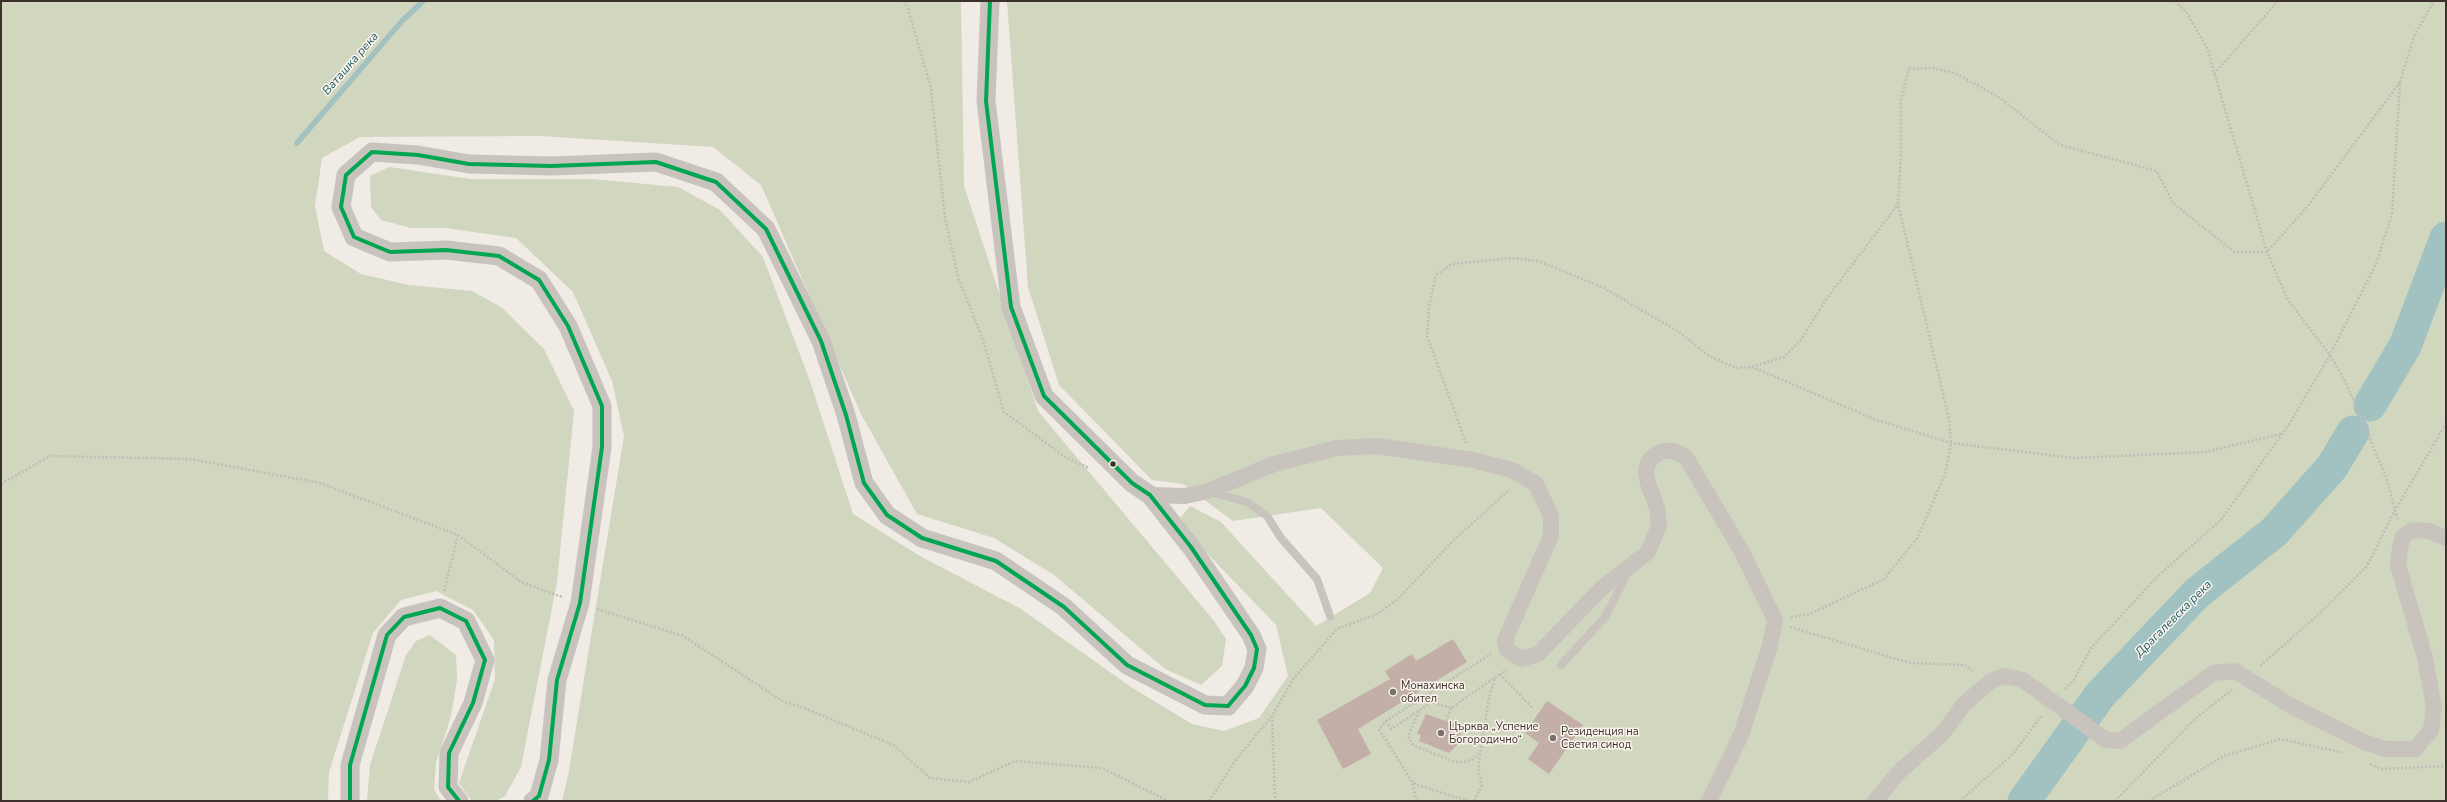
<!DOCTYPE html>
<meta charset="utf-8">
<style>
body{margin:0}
#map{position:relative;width:2447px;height:802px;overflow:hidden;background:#f0ebe5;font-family:"Nunito Sans",sans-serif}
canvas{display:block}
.frame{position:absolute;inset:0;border:2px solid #3b302b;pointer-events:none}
</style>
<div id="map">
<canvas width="2447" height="802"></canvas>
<div class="frame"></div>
</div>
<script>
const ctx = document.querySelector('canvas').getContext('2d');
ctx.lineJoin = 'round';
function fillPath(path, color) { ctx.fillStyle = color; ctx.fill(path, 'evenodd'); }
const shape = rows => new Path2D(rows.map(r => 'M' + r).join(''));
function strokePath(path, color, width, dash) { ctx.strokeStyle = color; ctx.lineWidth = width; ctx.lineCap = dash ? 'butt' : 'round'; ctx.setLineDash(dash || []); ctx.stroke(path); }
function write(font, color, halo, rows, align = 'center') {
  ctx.font = font + ' "Nunito Sans",sans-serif'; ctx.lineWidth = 3; ctx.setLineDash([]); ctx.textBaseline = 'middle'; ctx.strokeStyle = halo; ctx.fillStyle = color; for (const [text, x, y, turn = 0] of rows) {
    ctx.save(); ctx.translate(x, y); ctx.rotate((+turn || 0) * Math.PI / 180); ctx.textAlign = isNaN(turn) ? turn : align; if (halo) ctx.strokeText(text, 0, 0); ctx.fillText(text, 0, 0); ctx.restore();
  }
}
fillPath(shape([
 [1,1,961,1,964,186,1038,411,1214,621,1226,639,1222,666,1201,685,1165,669,1054,575,994,538,917,514,861,414,761,185,713,147,540,136,360,137,322,158,315,206,324,251,361,274,409,285,472,291,501,307,544,349,574,411,557,582,521,767,505,796,496,801,471,800,459,783,495,679,494,640,473,610,436,591,401,600,373,633,329,772,328,801,1,801],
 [1007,1,2446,1,2446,801,562,801,568,776,624,436,612,381,573,292,516,238,445,228,411,228,381,220,371,207,370,176,389,167,471,179,592,179,678,187,720,210,763,257,810,381,853,514,920,556,1021,609,1131,687,1192,724,1224,731,1259,718,1288,676,1276,625,1177,522,1190,506,1221,522,1316,626,1370,593,1383,568,1321,508,1233,521,1183,484,1152,480,1059,385,1028,287],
 [430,635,456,655,457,680,451,716,436,763,434,789,441,801,367,801,370,765,406,655,416,641]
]), '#d1d6bf');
strokePath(shape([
 [297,143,402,21,423,1]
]), '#a1c2c1', 5.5);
strokePath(shape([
 [2370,405,2405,346,2446,238],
 [2024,801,2100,695,2197,593,2274,532,2332,467,2353,432]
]), '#a1c2c1', 33);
fillPath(shape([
 [1453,639,1467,662,1358,729,1371,754,1343,769,1317,720,1390,679,1385,671,1412,654,1416,661],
 [1547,701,1583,725,1549,774,1528,759,1539,743,1525,733],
 [1426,714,1460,726,1458,730,1461,735,1460,742,1449,753,1419,741,1421,735,1417,734]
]), '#c3afa7');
strokePath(shape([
 [904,1,908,9,931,88,945,219,959,280,982,337,1004,412,1065,457,1089,468],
 [2175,1,2187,13,2207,48,2267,252,2288,300,2330,355,2346,383,2387,479,2397,519],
 [2214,74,2278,1],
 [1752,367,1874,419,1951,443,2074,458,2205,452,2281,434],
 [1466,443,1427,336,1429,307,1436,275,1452,264,1511,258,1538,261,1604,288,1679,332,1709,356,1736,368,1751,367,1784,357,1800,341,1827,298,1898,204],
 [1,484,50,456,190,459,320,483,458,535,521,582,562,597],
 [444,591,458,535],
 [597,609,683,636,784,702,802,707,893,745,930,778,969,782,1015,761,1102,768,1168,801],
 [1791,617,1810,614,1884,579,1918,537,1945,474,1951,443,1949,419,1898,204,1901,153,1901,100,1909,69,1932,68,1955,73,2000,98,2060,145,2157,171,2173,203,2234,252,2267,252,2308,206,2400,82],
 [1790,627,1910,663,1964,665,1975,672],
 [2260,666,2319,614,2367,566,2395,510,2446,424],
 [1500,674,1533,709],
 [2065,689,2074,680,2091,648,2157,577,2221,520,2291,421,2330,355,2376,264,2392,214,2400,82,2415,34,2434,1],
 [1419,711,1408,736,1413,745,1455,762,1464,762,1473,759,1481,752],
 [1272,716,1275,801],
 [1386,721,1391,729,1432,702,1451,708,1506,670],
 [1446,721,1451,708],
 [2370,764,2382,769,2446,766],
 [1411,780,1417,785,1469,801],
 [1209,801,1238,757,1272,716,1294,678,1337,629,1377,614,1399,598,1454,540,1510,489],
 [1417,801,1411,780,1379,729,1386,721,1491,654],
 [1474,801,1482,785,1478,769,1489,698,1495,678],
 [1960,801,2013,754,2042,715],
 [2115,801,2197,717,2233,689],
 [2149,801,2224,756,2281,739,2344,753]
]), '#c2bbb6', 2.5, [2, 2]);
strokePath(shape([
 [1210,492,1247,502,1267,516,1281,538,1317,579,1330,616],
 [1561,665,1605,617,1627,574]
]), '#c9c3be', 8);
strokePath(shape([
 [1150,495,1185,496,1208,491,1274,464,1337,448,1377,446,1473,460,1512,470,1536,484,1551,516,1551,536,1505,640,1507,650,1521,659,1538,654,1601,589,1648,552,1659,526,1657,508,1648,483,1646,472,1648,462,1655,455,1663,451,1674,451,1686,457,1743,554,1775,620,1769,649,1741,735,1709,801],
 [1875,801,1899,772,1942,734,1964,704,1991,681,2004,676,2023,680,2106,740,2120,741,2213,673,2235,671,2293,707,2364,742,2385,749,2415,749,2431,730,2434,707,2425,658,2398,565,2400,548,2403,536,2413,530,2429,531,2446,538]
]), '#c9c3be', 16);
strokePath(shape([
 [350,801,350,765,387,635,404,617,440,608,466,621,485,660,473,703,449,753,448,787,459,801],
 [533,801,539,796,549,760,557,680,580,603,602,447,602,406,568,326,539,280,499,256,446,250,390,252,354,237,341,207,346,175,372,152,418,155,469,164,551,166,656,162,716,182,766,229,821,341,846,415,864,483,887,515,922,538,996,561,1064,607,1127,665,1205,705,1228,706,1245,686,1254,668,1257,649,1251,635,1191,547,1150,495,1132,483,1044,396,1011,307,986,101,990,1]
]), '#c9c3be', 19);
strokePath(shape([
 [350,801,350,765,387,635,404,617,440,608,466,621,485,660,473,703,449,753,448,787,459,801],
 [533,801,539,796,549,760,557,680,580,603,602,447,602,406,568,326,539,280,499,256,446,250,390,252,354,237,341,207,346,175,372,152,418,155,469,164,551,166,656,162,716,182,766,229,821,341,846,415,864,483,887,515,922,538,996,561,1064,607,1127,665,1205,705,1228,706,1245,686,1254,668,1257,649,1251,635,1191,547,1150,495,1132,483,1044,396,1011,307,986,101,990,1]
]), '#00a651', 4);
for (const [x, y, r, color] of [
 [1113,464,3.5,"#3b302b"],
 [1393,692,4,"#7a716c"],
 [1441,733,4,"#7a716c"],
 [1553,738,4,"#7a716c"]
]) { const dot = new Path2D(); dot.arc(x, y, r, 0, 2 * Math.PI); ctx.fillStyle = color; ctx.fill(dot); strokePath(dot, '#fbf5ee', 1.5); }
write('11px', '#3b302b', '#fbf5ee', [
 ["Монахинска",1401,686],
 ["обител",1401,699],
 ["Църква „Успение",1449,727],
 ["Богородично“",1449,740],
 ["Резиденция на",1561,732],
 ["Светия синод",1561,745]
], 'left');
write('italic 12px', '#1f5a5e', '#fbf5ee', [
 ["Ваташка река",351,64,-49],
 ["Драгалевска река",2174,619,-45]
]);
</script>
